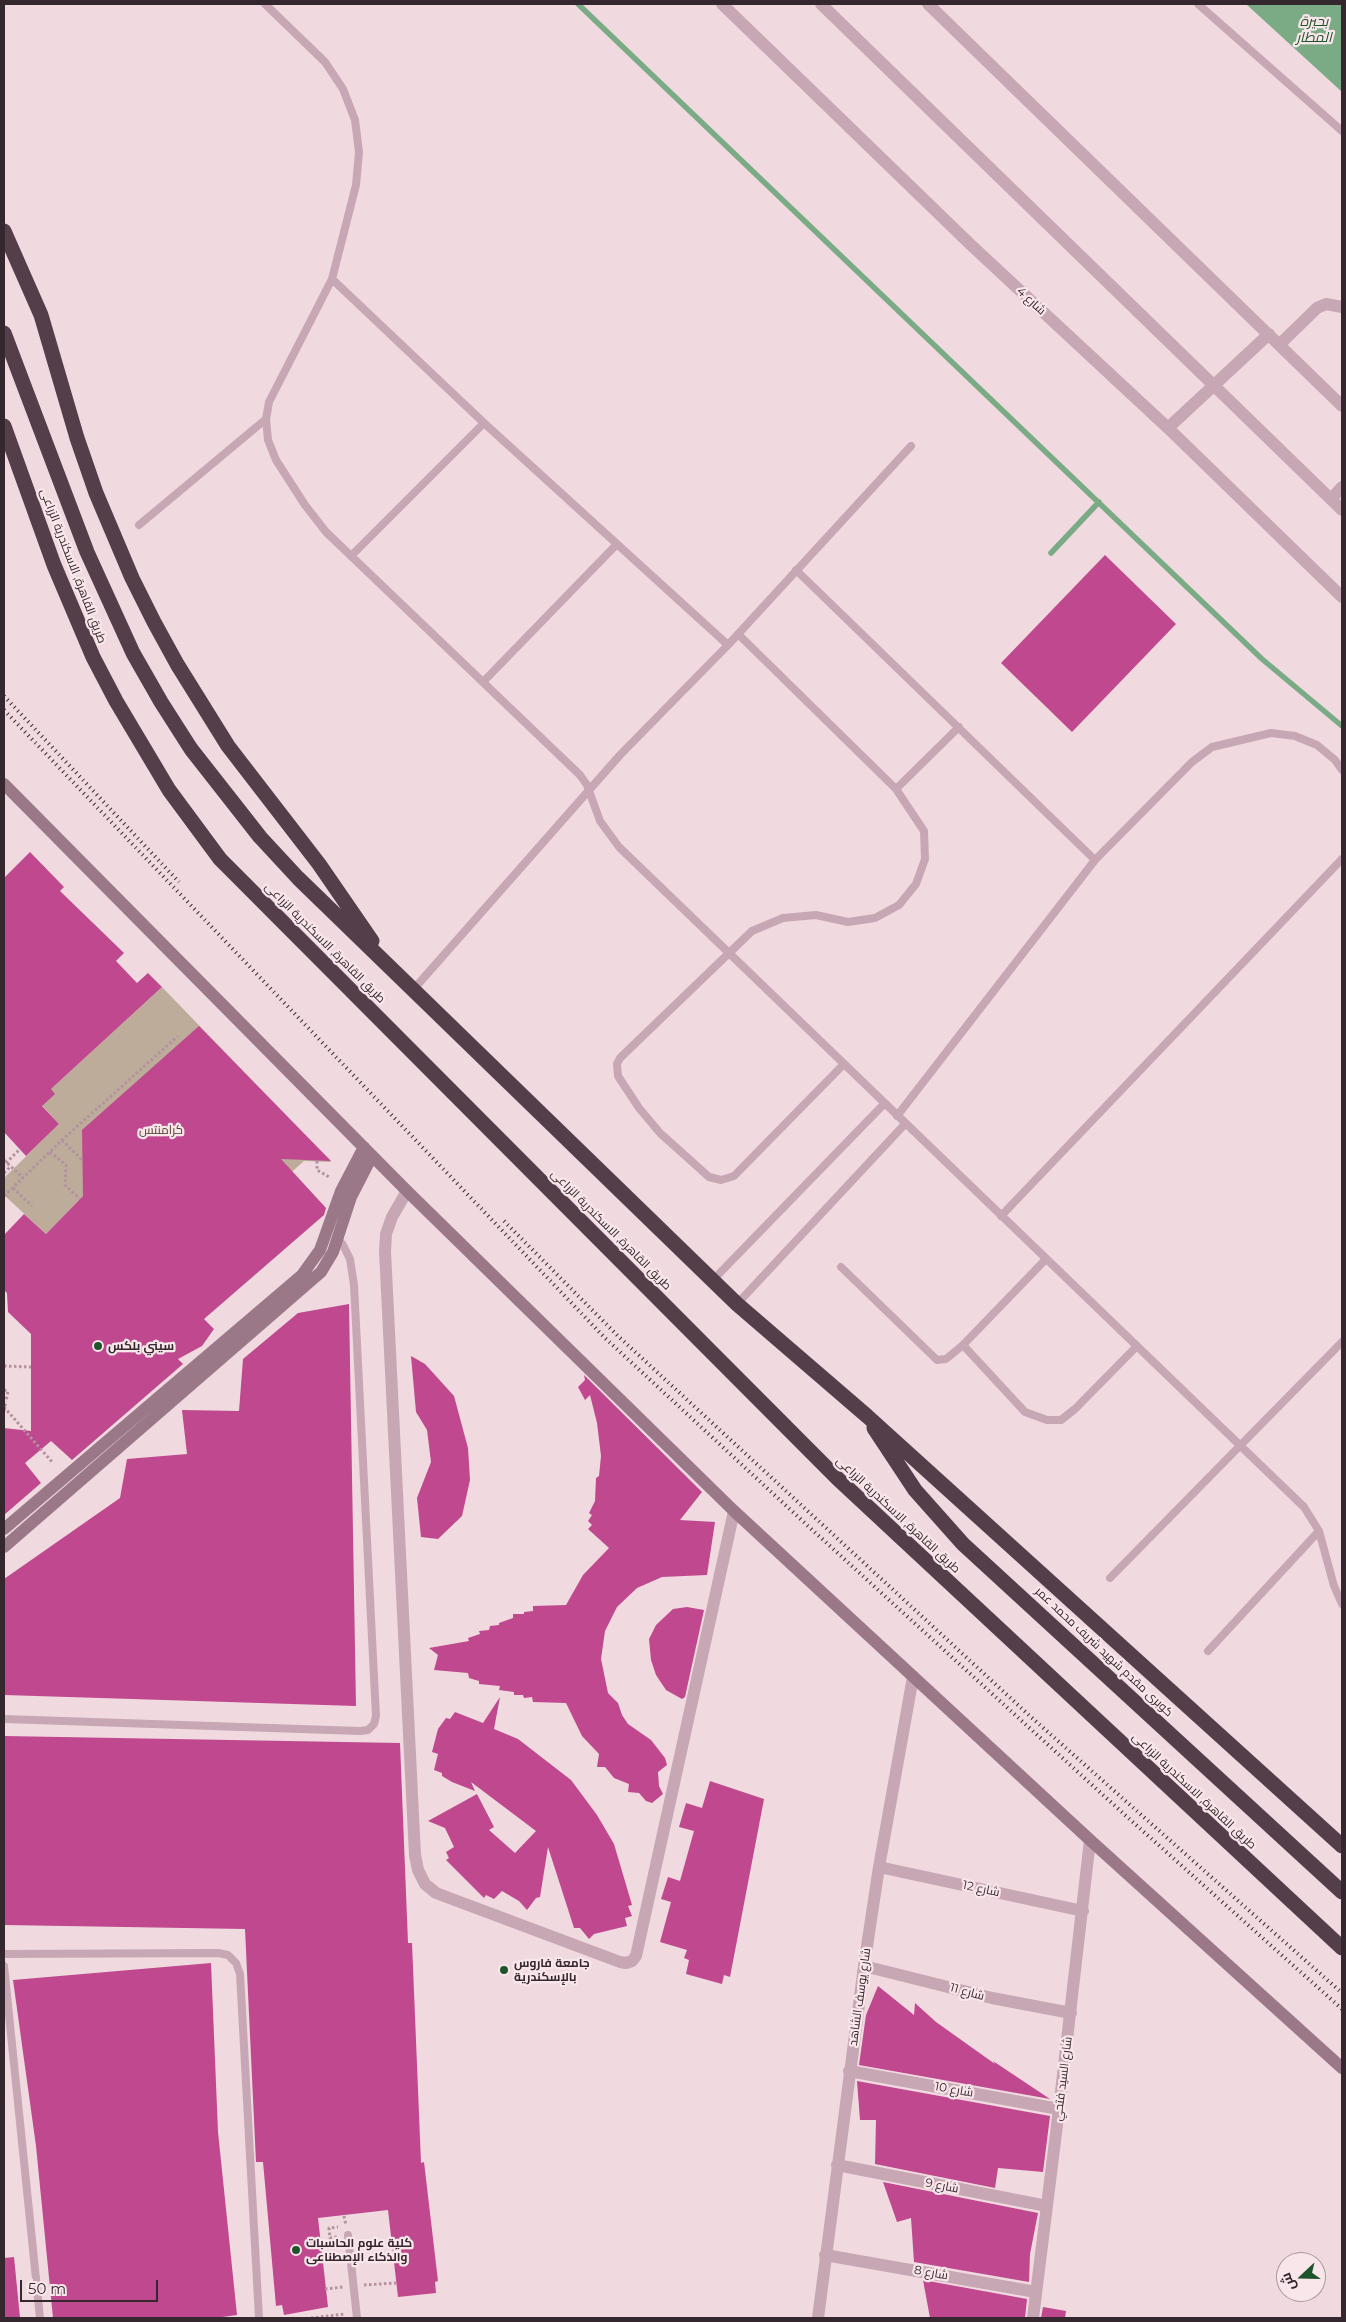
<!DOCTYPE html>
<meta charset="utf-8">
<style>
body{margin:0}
#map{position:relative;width:1346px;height:2322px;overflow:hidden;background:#f0dae0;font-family:Montserrat,Cairo,sans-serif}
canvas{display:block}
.frame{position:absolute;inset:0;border:5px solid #34272d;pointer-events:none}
.north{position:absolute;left:1276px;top:2252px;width:50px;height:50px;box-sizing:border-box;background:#f8e6eb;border:1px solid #aa9a9f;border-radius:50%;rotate:249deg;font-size:14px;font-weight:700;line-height:20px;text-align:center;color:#34272d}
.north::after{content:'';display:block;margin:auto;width:18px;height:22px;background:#1f532b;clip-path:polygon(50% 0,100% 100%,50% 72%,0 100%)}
.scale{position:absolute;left:20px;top:2280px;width:138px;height:22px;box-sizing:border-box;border:2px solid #34272d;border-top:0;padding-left:6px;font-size:15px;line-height:18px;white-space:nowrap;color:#34272d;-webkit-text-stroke:4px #f8e6eb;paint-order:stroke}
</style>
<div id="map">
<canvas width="1346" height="2322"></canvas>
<div class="frame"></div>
<div class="north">ش</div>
<div class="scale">50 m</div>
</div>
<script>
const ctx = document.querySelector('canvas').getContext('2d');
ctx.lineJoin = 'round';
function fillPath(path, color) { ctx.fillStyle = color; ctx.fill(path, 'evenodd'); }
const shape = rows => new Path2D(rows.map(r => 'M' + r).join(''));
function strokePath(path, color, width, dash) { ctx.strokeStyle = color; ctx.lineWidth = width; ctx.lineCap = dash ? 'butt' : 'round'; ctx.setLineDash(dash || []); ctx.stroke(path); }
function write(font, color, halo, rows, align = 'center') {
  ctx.font = font + ' Montserrat,Cairo,sans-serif'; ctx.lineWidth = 4.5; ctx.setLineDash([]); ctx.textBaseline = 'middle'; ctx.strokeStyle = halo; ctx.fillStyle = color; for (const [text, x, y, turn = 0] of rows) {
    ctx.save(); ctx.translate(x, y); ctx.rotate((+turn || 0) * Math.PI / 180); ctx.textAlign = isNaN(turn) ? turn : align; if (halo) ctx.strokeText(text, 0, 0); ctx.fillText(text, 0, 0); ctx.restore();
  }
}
fillPath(shape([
 [162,987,331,1162,304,1161,170,1280,83,1196,46,1234,4,1195,4,1178,59,1124,38,1101]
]), '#beac9b');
fillPath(shape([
 [1246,4,1342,4,1342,92]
]), '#7aab85');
strokePath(shape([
 [578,4,1262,659,1342,726],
 [1051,553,1099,502]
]), '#7aab85', 5.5);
fillPath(shape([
 [1105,555,1176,624,1072,732,1001,663],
 [30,852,64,887,60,891,124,953,116,961,137,983,148,973,162,987,51,1089,55,1094,42,1106,59,1124,26,1156,4,1132,4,878],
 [199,1026,331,1161,281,1159,326,1208,324,1215,204,1319,214,1329,202,1346,178,1359,183,1364,72,1460,51,1441,25,1463,41,1483,4,1515,4,1428,31,1431,31,1334,8,1312,7,1293,4,1290,4,1235,24,1214,46,1234,83,1196,82,1130],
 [349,1304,356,1706,4,1695,4,1579,120,1498,127,1459,187,1454,182,1410,239,1411,243,1359,298,1313],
 [411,1356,425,1364,454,1396,468,1448,470,1480,462,1516,438,1539,421,1537,417,1498,431,1462,427,1430,416,1412],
 [584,1375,702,1492,680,1520,715,1522,707,1575,662,1577,637,1588,617,1607,605,1631,601,1659,608,1693,618,1703,622,1715,628,1724,651,1740,665,1758,667,1765,658,1772,659,1786,663,1794,652,1803,646,1801,639,1793,628,1792,629,1784,614,1778,605,1767,597,1767,599,1754,582,1736,566,1703,533,1702,532,1697,524,1698,523,1695,514,1695,514,1692,499,1690,500,1686,479,1684,479,1681,469,1678,468,1673,434,1670,438,1655,429,1648,469,1641,468,1638,480,1634,479,1631,489,1630,490,1626,499,1625,499,1623,513,1618,513,1614,524,1614,524,1612,533,1611,533,1606,566,1605,583,1575,609,1548,588,1529,592,1525,588,1521,592,1515,589,1513,595,1501,596,1478,599,1476,601,1456,597,1423,590,1395,585,1400,578,1387,585,1380],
 [687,1607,704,1610,685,1697,682,1699,666,1690,656,1675,651,1660,649,1639,656,1625,673,1609],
 [500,1697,494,1729,518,1739,571,1780,597,1815,614,1844,632,1905,628,1906,632,1916,625,1918,627,1926,594,1934,589,1939,580,1928,574,1928,548,1847,540,1897,536,1898,527,1910,519,1901,502,1891,494,1899,486,1895,484,1898,446,1860,449,1858,446,1852,454,1847,445,1828,428,1821,477,1794,494,1827,489,1830,515,1853,536,1831,471,1782,475,1791,452,1782,442,1776,442,1773,434,1770,438,1754,432,1752,438,1729,446,1718,450,1719,455,1712,483,1723],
 [4,1736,400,1743,408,1943,412,1943,421,2163,424,2162,438,2281,435,2282,436,2293,398,2297,388,2210,318,2218,328,2307,284,2315,282,2305,276,2306,263,2162,256,2162,245,1929,4,1925],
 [710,1781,764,1799,730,1977,724,1975,722,1984,686,1974,689,1960,684,1958,687,1950,660,1942,671,1902,661,1899,668,1877,680,1881,694,1831,679,1827,686,1803,702,1808],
 [211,1963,218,2132,237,2315,215,2318,53,2318,36,2146,13,1980],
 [878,1986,914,2015,915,2003,936,2022,995,2064,993,2061,1050,2099,859,2065,866,2015],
 [857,2081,1050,2116,1043,2172,998,2168,995,2188,875,2164,876,2120,860,2120],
 [883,2182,1038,2213,1030,2254,1029,2282,914,2262,911,2218,897,2222],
 [14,2257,20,2318,4,2318,4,2258],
 [923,2280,1027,2299,1025,2318,930,2318],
 [1043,2307,1066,2311,1065,2318,1041,2318]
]), '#bf488e');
strokePath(shape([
 [62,1140,83,1161],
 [50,1152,66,1165,65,1185,80,1199],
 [4,1160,23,1178],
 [317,1161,317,1170,331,1178],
 [6,1163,20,1149],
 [4,1173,10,1167],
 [13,1188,32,1206],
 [4,1196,62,1140,178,1036],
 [4,1366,31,1367],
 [4,1390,8,1391,6,1401],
 [4,1407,53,1463],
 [344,2216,346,2225],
 [337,2237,330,2238,329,2228,338,2227],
 [364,2285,396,2283],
 [325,2289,343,2287],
 [311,2318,345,2314]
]), '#b3919e', 3, [2.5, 2.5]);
strokePath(shape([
 [265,4,325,62,343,89,355,120,359,152,356,185,332,279,269,402,266,419,268,440,276,460,305,505,326,532,580,775,587,785,600,821,619,847,1304,1507,1319,1531,1334,1586,1342,1604],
 [1198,4,1342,131],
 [332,279,484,423,728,645],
 [139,525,266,419],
 [351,556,484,423],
 [796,570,1095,860],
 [738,634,896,789,924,831,925,859,916,884,899,905,875,918,848,922,816,915,783,918,752,931,620,1058,617,1064,618,1076,639,1108,660,1133,709,1177,721,1180,734,1176,843,1065],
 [483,682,617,544],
 [896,789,959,727],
 [413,990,620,755,728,645,911,446],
 [897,1116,1095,860,1192,762,1212,747,1271,733,1295,736,1317,745,1335,760,1342,770],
 [1001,1216,1342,859],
 [841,1267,937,1360,946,1359,963,1345,1046,1259],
 [712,1281,884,1104],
 [737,1304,905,1124],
 [963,1345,1025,1412,1047,1420,1061,1420,1075,1409,1137,1346],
 [1110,1578,1342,1342],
 [1208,1651,1319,1531],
 [4,1719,360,1731,368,1730,374,1724,376,1716,354,1285,350,1259,343,1245,336,1237],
 [4,1954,218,1953,228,1955,236,1963,240,1974,259,2318],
 [4,1966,40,2318],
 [348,2235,357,2318]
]), '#c7a7b3', 8);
strokePath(shape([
 [722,4,971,245,1168,428,1342,597],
 [821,4,1342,510],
 [928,4,1342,406],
 [1280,344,1317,308,1326,304,1342,307],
 [1168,428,1269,334],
 [1331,499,1342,487],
 [407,1191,392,1217,386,1234,385,1251,415,1855,418,1870,425,1884,436,1893,620,1962,626,1963,632,1961,636,1956,734,1511],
 [879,1867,1083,1911],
 [864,1966,992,1998,1071,2013],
 [849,2071,1059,2109],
 [837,2165,1047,2206],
 [825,2255,1036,2292],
 [818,2318,864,1966,879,1867,913,1677],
 [1033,2318,1059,2109,1090,1840]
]), '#c7a7b3', 12);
strokePath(shape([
 [4,784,407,1191,734,1511,1090,1840,1342,2068],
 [4,1529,302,1275,320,1250,341,1191,364,1147],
 [4,1547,321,1272,333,1252,351,1197,372,1156]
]), '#9a7888', 12);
strokePath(shape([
 [4,231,41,315,77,438,96,493,132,578,154,622,177,664,228,746,319,864,372,941],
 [4,333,87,552,133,653,161,702,191,749,260,837,298,878,737,1304,867,1416,1342,1846],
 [4,426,54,565,93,657,116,701,169,790,220,859,837,1478,1342,1948],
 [874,1428,915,1490,963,1544,1342,1892]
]), '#543e4a', 15);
strokePath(shape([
 [4,696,179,882],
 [4,710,605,1338,808,1526,1125,1815,1342,2009],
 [504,1221,618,1336,1031,1717,1342,1993]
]), '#34272d', 4, [1, 4]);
strokePath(shape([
 [4,1411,6,1401]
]), '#b3919e', 3, [2.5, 2.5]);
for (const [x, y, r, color] of [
 [98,1346,5,"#1f532b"],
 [504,1970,5,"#1f532b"],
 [296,2250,5,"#1f532b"]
]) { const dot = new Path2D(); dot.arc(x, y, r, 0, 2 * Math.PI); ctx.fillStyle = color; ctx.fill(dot); strokePath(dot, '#f8e6eb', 2); }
write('12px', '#34272d', '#f8e6eb', [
 ["شارع 4",1031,301,43],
 ["طريق القاهرة, الاسكندرية الزراعى",73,566,69],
 ["طريق القاهرة, الاسكندرية الزراعى",325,943,45],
 ["طريق القاهرة, الاسكندرية الزراعى",611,1230,45],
 ["طريق القاهرة, الاسكندرية الزراعى",898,1515,43],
 ["كوبرى مقدم شهيد شريف محمد عمر",1104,1652,43],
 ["طريق القاهرة, الاسكندرية الزراعى",1194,1791,43],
 ["شارع 12",981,1889,12],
 ["شارع 11",967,1992,15],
 ["شارع يوسف الشاهد",860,1997,-82],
 ["شارع السيد فتحي",1063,2079,-83],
 ["شارع 10",954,2090,10],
 ["شارع 9",942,2186,11],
 ["شارع 8",931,2273,10]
]);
write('12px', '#51402c', '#f8e6eb', [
 ["كرامنتس",161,1130]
]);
write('bold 12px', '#34272d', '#f8e6eb', [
 ["سيني بلكس",108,1346],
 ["جامعة فاروس",514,1963],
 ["بالإسكندرية",514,1977],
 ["كلية علوم الحاسبات",306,2243],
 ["والذكاء الإصطناعى",306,2257]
], 'left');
write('italic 14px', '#1f532b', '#f8e6eb', [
 ["بحيرة",1314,22],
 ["المطار",1314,38]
]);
</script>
